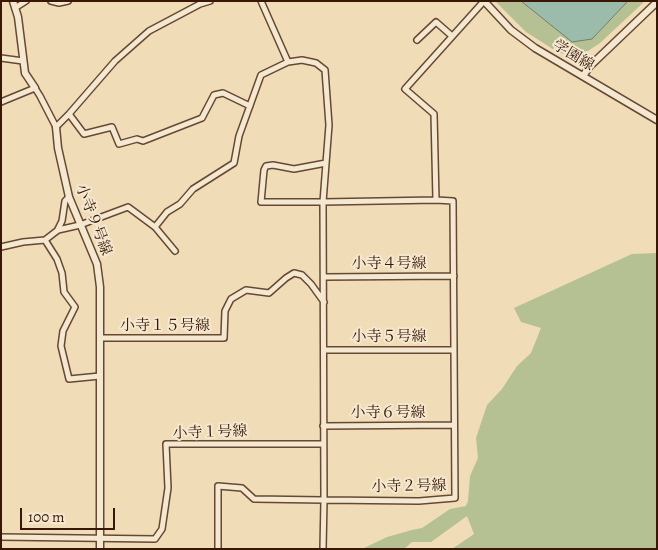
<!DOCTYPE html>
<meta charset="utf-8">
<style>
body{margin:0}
#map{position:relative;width:658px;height:550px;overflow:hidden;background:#f0dcb7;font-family:Alegreya,serif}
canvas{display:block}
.frame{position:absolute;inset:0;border:2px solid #381707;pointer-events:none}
.scale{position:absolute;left:20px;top:508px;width:95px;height:22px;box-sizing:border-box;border:2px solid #381707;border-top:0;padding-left:6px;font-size:15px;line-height:18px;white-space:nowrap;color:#381707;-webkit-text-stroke:4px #f5e8d0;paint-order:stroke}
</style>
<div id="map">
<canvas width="658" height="550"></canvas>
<div class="frame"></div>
<div class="scale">100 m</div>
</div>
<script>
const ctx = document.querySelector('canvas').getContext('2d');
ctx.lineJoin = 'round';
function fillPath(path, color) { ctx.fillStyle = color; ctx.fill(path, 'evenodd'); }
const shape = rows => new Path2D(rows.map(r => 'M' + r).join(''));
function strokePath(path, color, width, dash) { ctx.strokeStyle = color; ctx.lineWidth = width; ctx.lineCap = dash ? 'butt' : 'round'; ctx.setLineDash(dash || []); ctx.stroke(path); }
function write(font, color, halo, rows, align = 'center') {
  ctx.font = font + ' Alegreya,"Noto Serif JP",serif'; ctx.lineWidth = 4; ctx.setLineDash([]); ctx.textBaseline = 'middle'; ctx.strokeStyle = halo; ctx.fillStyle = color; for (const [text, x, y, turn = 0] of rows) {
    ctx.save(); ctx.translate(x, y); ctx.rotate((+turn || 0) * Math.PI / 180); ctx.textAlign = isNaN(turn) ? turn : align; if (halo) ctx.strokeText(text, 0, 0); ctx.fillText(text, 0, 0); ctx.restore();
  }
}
fillPath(shape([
 [495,1,521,1,572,42,592,39,628,1,645,1,600,43,588,51,571,54,559,53,526,32],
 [657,253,657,549,452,549,474,534,467,516,431,542,412,542,404,549,362,549,387,537,412,530,422,528,450,509,466,506,468,501,470,476,478,458,476,438,487,405,502,389,517,366,531,353,541,328,521,322,514,308,632,254]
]), '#b5c192');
const water = shape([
 [521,1,628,1,592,39,572,42,521,1]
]);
fillPath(water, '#9bbcaa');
strokePath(water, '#737a69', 1);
const minor = shape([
 [51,1,59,3,68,1],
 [261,1,288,62],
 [15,8,26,1],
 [417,40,436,22,452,36],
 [1,58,23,61],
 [1,102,35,88,40,96,56,127,69,114,115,61,149,31,200,4,210,1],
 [69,114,84,134,112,127,119,144,137,139,143,141,202,118,214,95,223,93,250,106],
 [436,200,453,201,455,498,419,501,324,500,323,202,436,200],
 [436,200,434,114,405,89,484,1],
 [155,227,167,212,180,204,193,189,234,163,239,136,261,75,288,62,302,60,316,63,325,70,329,125,323,202,261,202,264,170,266,166,273,165,294,169,326,163],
 [57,231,62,221,65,201,69,197],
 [45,240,57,259,62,273,64,292,75,307,63,331,61,346,69,379,100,376],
 [1,247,23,242,45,240,58,230,80,225,128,207,155,227,175,251],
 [324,277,454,276],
 [101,338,224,338,225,311,231,299,246,290,269,293,286,278,294,273,302,275,311,284,324,302],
 [324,350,454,350],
 [323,426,454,425],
 [1,537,155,539,162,529,168,488,166,444,323,444],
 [218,549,218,486,242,488,254,499,324,500,323,549]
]);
const tertiary = shape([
 [13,1,18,17,25,73,35,88],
 [484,1,511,30,535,48,657,120],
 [583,76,590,66,657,2],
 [56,127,58,148,69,197,97,264,100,287,100,549]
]);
strokePath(minor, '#664833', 8);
strokePath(tertiary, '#664833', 9);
strokePath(minor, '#f5e8d0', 5);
strokePath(tertiary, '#f5e8d0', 6);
write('15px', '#381707', '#f5e8d0', [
 ["学園線",573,56,31],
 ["小寺９号線",93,220,69],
 ["小寺４号線",389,264],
 ["小寺１５号線",165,326],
 ["小寺５号線",389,337],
 ["小寺６号線",388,413],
 ["小寺１号線",210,433,-2],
 ["小寺２号線",409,487,-1]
]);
</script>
